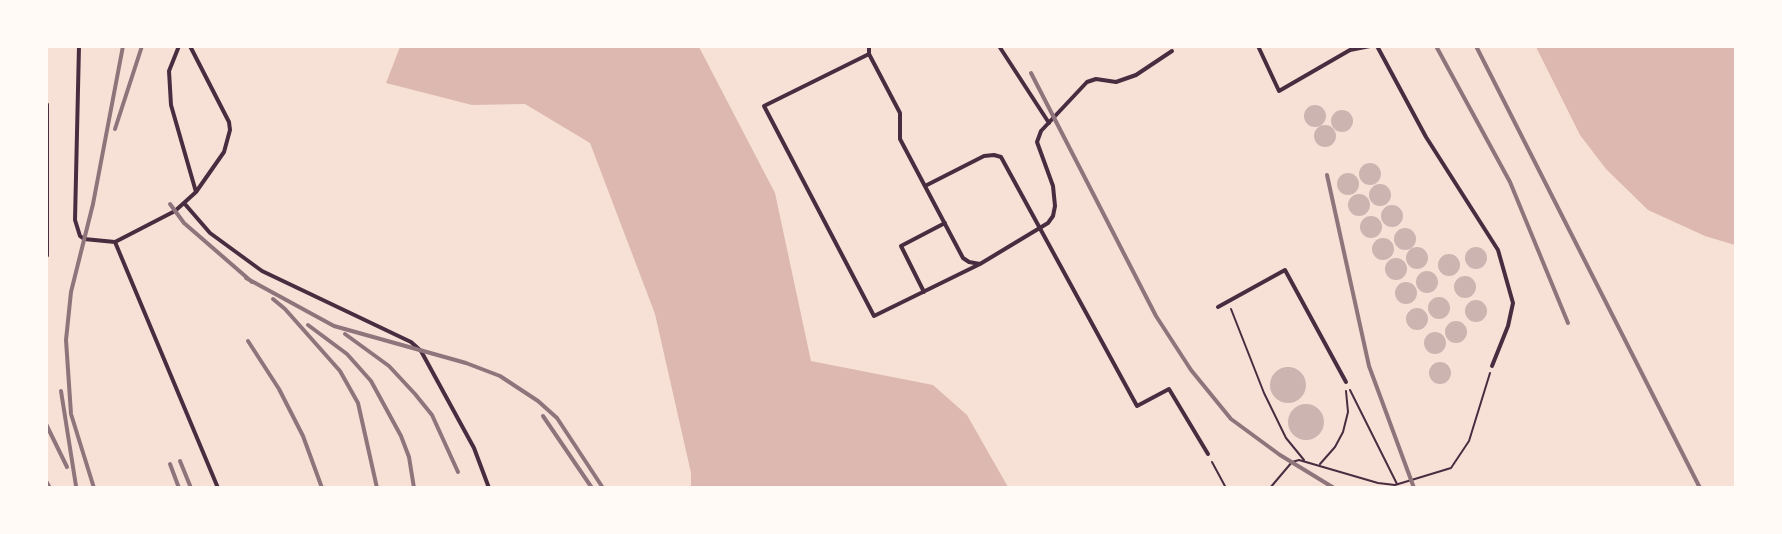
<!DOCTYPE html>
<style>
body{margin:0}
#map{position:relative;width:1782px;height:534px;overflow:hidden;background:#f7e1d7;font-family:Inter,sans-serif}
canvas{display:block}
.frame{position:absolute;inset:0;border:48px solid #fffaf5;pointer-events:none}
</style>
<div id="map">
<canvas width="1782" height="534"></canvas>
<div class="frame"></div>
</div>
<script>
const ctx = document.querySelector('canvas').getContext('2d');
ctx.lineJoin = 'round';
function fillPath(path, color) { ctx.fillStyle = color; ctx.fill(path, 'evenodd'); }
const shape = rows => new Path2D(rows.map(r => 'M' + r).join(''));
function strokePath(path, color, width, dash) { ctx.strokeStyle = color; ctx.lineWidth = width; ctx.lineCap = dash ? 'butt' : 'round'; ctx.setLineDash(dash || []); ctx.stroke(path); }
fillPath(shape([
 [400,47,699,47,775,193,811,361,933,385,967,415,1008,487,691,487,691,473,655,314,590,143,525,104,472,105,386,83],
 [1536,47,1735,47,1735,245,1705,236,1648,210,1606,169,1580,135]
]), '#dcb8b0');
fillPath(shape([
 '1304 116a11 11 0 1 1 22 0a11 11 0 1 1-22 0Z',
 '1331 121a11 11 0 1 1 22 0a11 11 0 1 1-22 0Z',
 '1314 136a11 11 0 1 1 22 0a11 11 0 1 1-22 0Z',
 '1359 174a11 11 0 1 1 22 0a11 11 0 1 1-22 0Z',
 '1337 184a11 11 0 1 1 22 0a11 11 0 1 1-22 0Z',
 '1369 195a11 11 0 1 1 22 0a11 11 0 1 1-22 0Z',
 '1348 205a11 11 0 1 1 22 0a11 11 0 1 1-22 0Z',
 '1381 216a11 11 0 1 1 22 0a11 11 0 1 1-22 0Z',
 '1360 227a11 11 0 1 1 22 0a11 11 0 1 1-22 0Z',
 '1394 239a11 11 0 1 1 22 0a11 11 0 1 1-22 0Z',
 '1372 249a11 11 0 1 1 22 0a11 11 0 1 1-22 0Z',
 '1406 258a11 11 0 1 1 22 0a11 11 0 1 1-22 0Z',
 '1465 258a11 11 0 1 1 22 0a11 11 0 1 1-22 0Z',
 '1438 265a11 11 0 1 1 22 0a11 11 0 1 1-22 0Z',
 '1385 269a11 11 0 1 1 22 0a11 11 0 1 1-22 0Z',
 '1416 282a11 11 0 1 1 22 0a11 11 0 1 1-22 0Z',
 '1454 287a11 11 0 1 1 22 0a11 11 0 1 1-22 0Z',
 '1395 293a11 11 0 1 1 22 0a11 11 0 1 1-22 0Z',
 '1428 308a11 11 0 1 1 22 0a11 11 0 1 1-22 0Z',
 '1465 311a11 11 0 1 1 22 0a11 11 0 1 1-22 0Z',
 '1406 319a11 11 0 1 1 22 0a11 11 0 1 1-22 0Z',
 '1445 332a11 11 0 1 1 22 0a11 11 0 1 1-22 0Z',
 '1424 343a11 11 0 1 1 22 0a11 11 0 1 1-22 0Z',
 '1429 373a11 11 0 1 1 22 0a11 11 0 1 1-22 0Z',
 '1270 385a18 18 0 1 1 36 0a18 18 0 1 1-36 0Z',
 '1288 422a18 18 0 1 1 36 0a18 18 0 1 1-36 0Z'
]), '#ccb4b1');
strokePath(shape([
 [1231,309,1264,393,1286,438,1304,460],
 [1350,390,1397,484],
 [1212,462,1226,488],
 [1320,464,1335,447,1343,432,1348,412,1346,391],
 [1270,488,1292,462,1299,460,1378,483,1395,485,1451,468,1469,441,1490,373]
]), '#4a2c40', 2);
strokePath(shape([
 [79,46,75,220,80,236,84,239,115,242],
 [179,46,169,71,171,105,196,192],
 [190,46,229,122,230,130,224,152,196,192,175,211,115,242,218,488],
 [869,46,869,54,900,113,900,139,963,258,969,262,980,264,1048,223,1053,216,1055,206,1053,186,1037,142,1041,131,1087,82,1096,79,1116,82,1136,75,1172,51],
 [999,46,1049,123],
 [1258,46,1279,91,1350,50,1370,46],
 [1377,46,1426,137,1498,250,1513,303,1508,326,1492,366],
 [869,54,764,106,874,316,980,264],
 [925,186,984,156,994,155,1001,157,1137,406,1169,389,1208,454],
 [184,203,210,233,262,271,411,342,421,351,474,448,489,488],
 [924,292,901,246,945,223],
 [1218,307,1285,270,1346,382]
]), '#4a2c40', 4);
strokePath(shape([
 [46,105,46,255]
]), '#4a2c40', 6);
strokePath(shape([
 [1436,46,1510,182,1568,323],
 [1476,46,1700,488],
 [1031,73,1156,316,1191,370,1231,419,1280,455,1334,488],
 [115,129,142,46],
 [1327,175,1369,366,1414,488],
 [170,204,184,223,252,282],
 [246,278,334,326,466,363,500,376,538,401,557,418,603,488],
 [273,299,285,309,340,371,358,403,377,488],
 [308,325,347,354,371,381,401,436,409,457,414,488],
 [345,334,389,366,415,394,432,415,458,472],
 [248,341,279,389,303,436,322,488],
 [61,391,76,486],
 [543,416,592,488],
 [46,424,67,467],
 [180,461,191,488],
 [170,464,179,488],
 [46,481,50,488],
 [94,488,71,414,66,340,71,292,93,204,123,46]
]), '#8f747c', 4);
</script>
